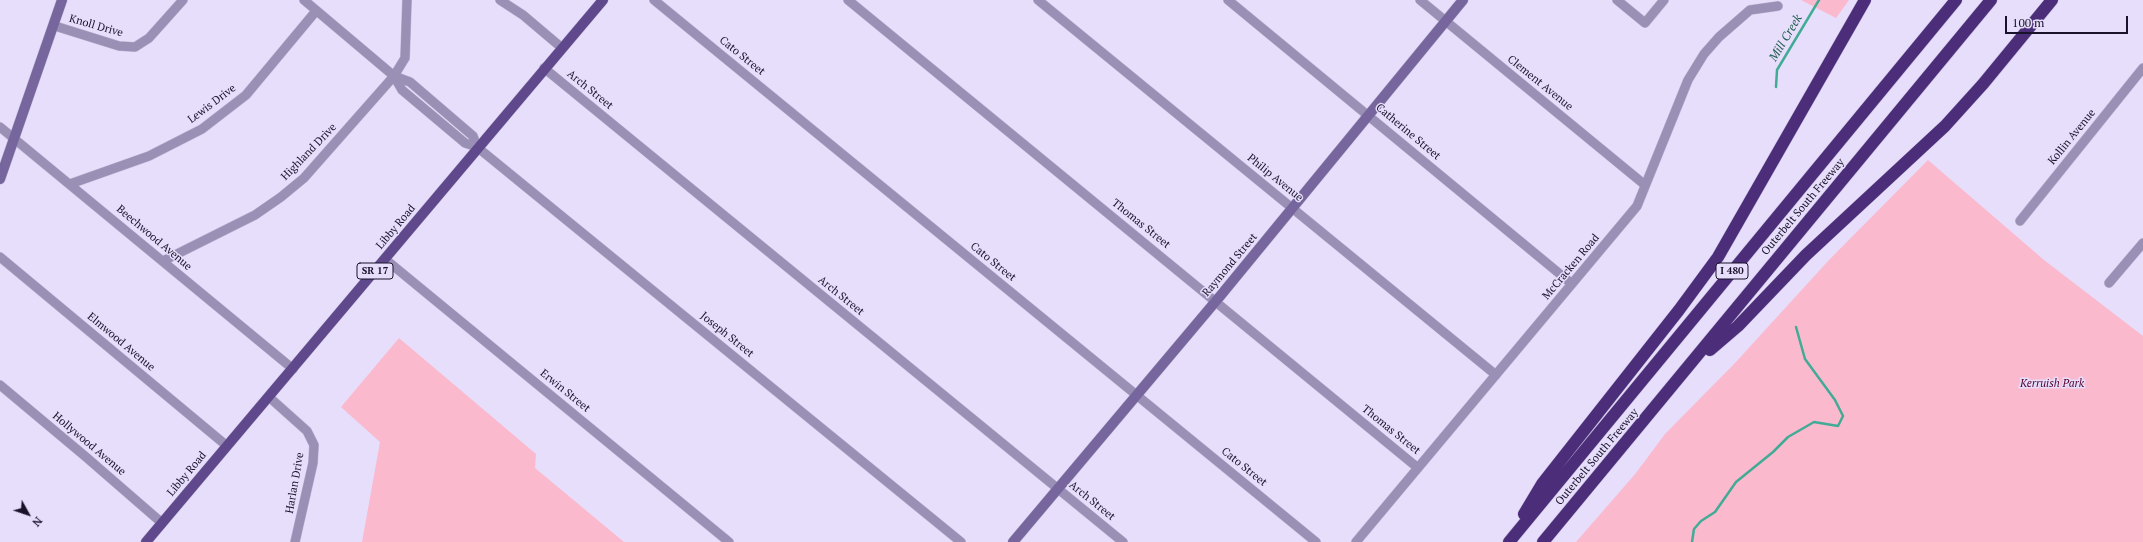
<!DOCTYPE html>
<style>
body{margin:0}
#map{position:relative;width:2143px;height:542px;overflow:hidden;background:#e6defb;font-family:"PT Serif",serif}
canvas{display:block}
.north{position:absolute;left:8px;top:494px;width:40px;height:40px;-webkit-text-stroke:3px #e6defb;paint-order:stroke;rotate:130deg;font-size:11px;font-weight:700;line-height:16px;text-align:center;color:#1a122b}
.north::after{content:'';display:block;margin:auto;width:14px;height:18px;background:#1a122b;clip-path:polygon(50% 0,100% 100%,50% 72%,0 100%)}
.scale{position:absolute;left:2005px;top:16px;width:123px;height:18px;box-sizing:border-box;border:2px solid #1a122b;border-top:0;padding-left:5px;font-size:12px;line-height:14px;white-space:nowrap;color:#1a122b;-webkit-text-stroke:3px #e6defb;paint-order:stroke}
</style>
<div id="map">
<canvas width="2143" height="542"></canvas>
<div class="north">N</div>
<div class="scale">100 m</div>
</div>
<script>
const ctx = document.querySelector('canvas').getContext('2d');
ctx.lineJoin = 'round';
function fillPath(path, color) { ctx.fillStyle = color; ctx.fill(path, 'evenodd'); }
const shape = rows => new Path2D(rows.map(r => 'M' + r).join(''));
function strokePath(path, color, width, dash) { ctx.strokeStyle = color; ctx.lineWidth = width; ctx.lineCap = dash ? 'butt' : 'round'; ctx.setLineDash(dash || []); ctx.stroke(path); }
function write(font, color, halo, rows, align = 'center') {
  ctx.font = font + ' "PT Serif",serif'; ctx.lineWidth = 3; ctx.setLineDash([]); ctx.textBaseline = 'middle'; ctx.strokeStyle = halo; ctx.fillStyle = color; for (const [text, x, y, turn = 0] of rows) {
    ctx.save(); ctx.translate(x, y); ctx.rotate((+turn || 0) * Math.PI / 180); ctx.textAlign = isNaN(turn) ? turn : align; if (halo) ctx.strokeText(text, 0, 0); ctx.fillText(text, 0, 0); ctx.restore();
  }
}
fillPath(shape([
 [1801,0,1849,0,1836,18],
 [1928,160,2044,260,2143,336,2143,542,1576,542,1636,473,1665,434,1735,363,1829,260],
 [399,338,536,454,535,468,624,542,362,542,380,442,341,407]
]), '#fbb9ce');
strokePath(shape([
 [1776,87,1777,70,1819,0],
 [1692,542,1694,529,1701,521,1715,512,1736,482,1773,452,1788,437,1814,422,1838,426,1843,416,1835,400,1805,359,1796,327]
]), '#42ab96', 2.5);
const street = shape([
 [304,0,394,76,410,82,473,136,477,147],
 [500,0,523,15,562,48],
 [654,0,1316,542],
 [848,0,1418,468],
 [1038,0,1496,375],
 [1228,0,1572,284],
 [1420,0,1645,185],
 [1617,0,1645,23,1664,0],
 [55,26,119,46,135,47,149,38,183,0],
 [544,68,1123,542],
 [394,76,402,90,465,143,477,147,961,542],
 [0,127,293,369],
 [70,184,149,156,202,129,246,95,316,11],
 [2020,221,2143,68],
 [0,257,227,446],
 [385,259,729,542],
 [163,261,255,215,281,197,304,178,394,76,405,58,407,0],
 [2109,283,2143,243],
 [0,385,86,457,162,523],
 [269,397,307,431,314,445,313,463,295,542],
 [1356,542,1637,206,1688,80,1704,54,1719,37,1750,10,1778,6]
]);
const secondary = shape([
 [0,179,62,0],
 [1013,542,1221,295,1463,0]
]);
const primary = shape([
 [146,542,603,0]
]);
const highway = shape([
 [1710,350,1738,326,1806,255,1945,126,1983,84,2052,0],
 [1524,514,1542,484,1679,310,1718,257,1865,0],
 [1509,542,1956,0],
 [1543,542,1991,0]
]);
strokePath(street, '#c1b9d6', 10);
strokePath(secondary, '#c1b9d6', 11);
strokePath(primary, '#c1b9d6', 11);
strokePath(highway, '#c1b9d6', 13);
strokePath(street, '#9a8fb5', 9);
strokePath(secondary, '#77669d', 10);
strokePath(primary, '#5f488b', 10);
strokePath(highway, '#4b2d7a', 12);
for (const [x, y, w] of [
 [375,271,36],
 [1732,271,32]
]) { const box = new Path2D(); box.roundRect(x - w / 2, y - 8, w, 16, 3); ctx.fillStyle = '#e6defb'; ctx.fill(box); strokePath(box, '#1a122b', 1); }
write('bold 10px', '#1a122b', null, [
 ["SR 17",375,271],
 ["I 480",1732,271]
]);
write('11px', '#1a122b', '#e6defb', [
 ["Knoll Drive",96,26,16],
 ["Cato Street",742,56,39],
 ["Clement Avenue",1540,83,39],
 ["Arch Street",590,90,39],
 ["Lewis Drive",212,104,-37],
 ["Catherine Street",1408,132,40],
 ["Kollin Avenue",2072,137,-51],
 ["Highland Drive",309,152,-46],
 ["Philip Avenue",1275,178,39],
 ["Outerbelt South Freeway",1803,207,-50],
 ["Thomas Street",1141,224,39],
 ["Libby Road",396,227,-50],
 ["Beechwood Avenue",154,238,40],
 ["Cato Street",993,262,39],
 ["Raymond Street",1230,265,-50],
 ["McCracken Road",1571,267,-50],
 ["Arch Street",841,296,39],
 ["Joseph Street",727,335,39],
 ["Elmwood Avenue",121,342,40],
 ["Erwin Street",565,391,39],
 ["Thomas Street",1391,430,39],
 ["Hollywood Avenue",89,444,40],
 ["Outerbelt South Freeway",1597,457,-50],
 ["Cato Street",1244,467,39],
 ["Libby Road",187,474,-50],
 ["Harlan Drive",295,483,-80],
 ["Arch Street",1092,501,39]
]);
write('italic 11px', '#58002d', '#e6defb', [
 ["Kerruish Park",2052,384]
]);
write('italic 12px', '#255e52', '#e6defb', [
 ["Mill Creek",1786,38,-59]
]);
</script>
